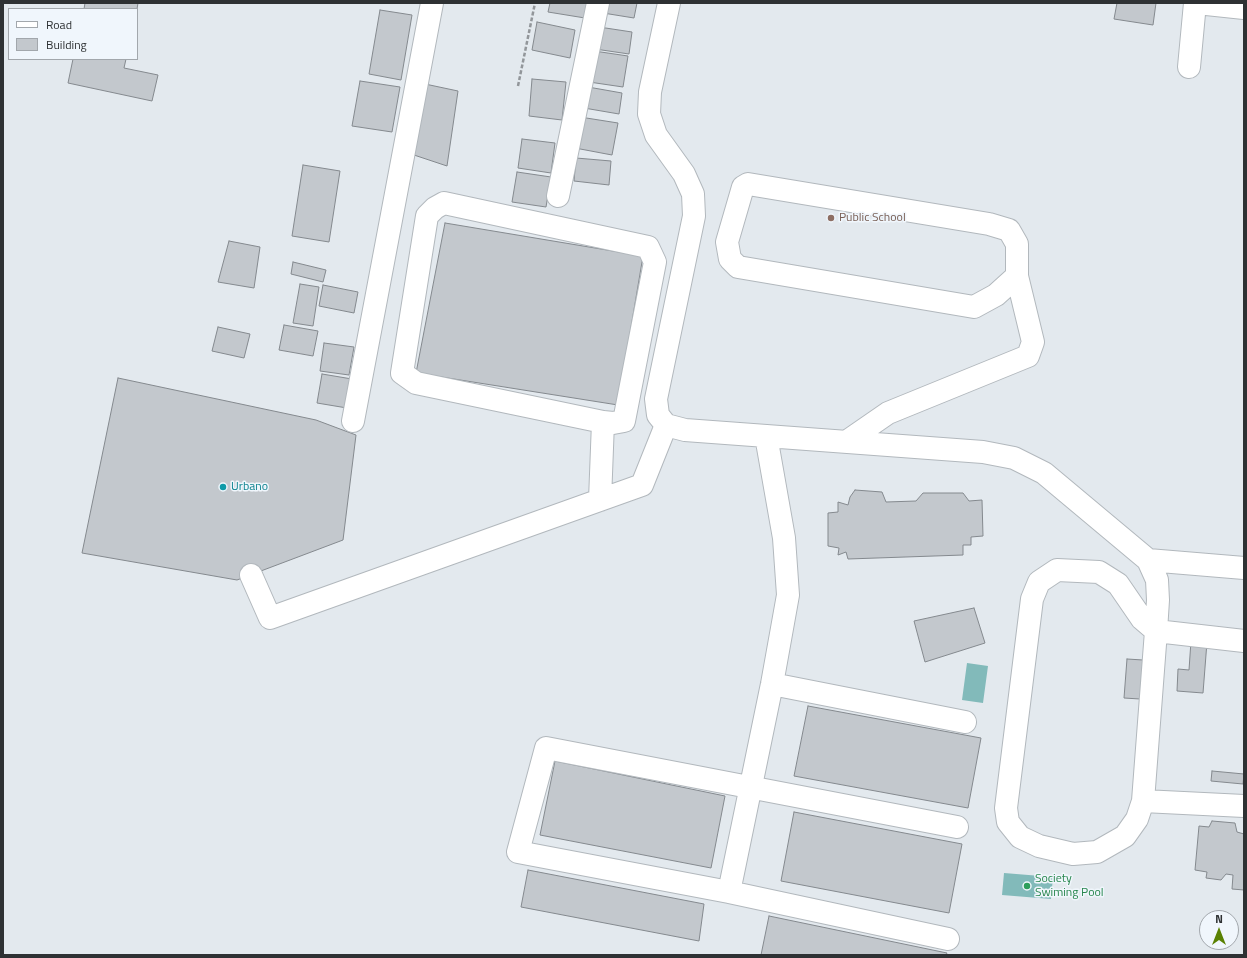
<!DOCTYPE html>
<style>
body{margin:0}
#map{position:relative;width:1247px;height:958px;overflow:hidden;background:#e3e9ee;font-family:"Titillium Web",sans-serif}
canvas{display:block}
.frame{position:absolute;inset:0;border:4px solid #2e3133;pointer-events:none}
.legend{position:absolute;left:8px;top:8px;width:130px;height:52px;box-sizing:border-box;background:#f0f6fc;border:1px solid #a2a7ac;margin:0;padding:5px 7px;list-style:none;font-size:12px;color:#2e3133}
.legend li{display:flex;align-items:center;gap:8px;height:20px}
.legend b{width:20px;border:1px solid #a2a7ac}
.north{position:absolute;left:1199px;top:910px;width:40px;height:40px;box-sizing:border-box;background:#f0f6fc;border:1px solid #a2a7ac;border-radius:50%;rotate:0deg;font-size:11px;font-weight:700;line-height:16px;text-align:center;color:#2e3133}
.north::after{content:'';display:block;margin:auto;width:14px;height:18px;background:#598102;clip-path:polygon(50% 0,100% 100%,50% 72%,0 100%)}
</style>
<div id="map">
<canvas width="1247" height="958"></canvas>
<div class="frame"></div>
<ul class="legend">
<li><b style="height:5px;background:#fff"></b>Road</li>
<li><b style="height:11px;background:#c3c8cd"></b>Building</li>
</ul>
<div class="north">N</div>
</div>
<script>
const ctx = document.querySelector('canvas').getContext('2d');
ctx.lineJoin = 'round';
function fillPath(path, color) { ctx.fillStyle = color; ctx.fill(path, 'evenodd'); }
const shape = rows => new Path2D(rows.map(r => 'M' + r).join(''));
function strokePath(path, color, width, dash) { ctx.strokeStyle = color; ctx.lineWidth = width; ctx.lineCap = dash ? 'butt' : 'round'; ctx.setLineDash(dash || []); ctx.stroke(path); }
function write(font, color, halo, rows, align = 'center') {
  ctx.font = font + ' "Titillium Web",sans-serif'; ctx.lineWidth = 3; ctx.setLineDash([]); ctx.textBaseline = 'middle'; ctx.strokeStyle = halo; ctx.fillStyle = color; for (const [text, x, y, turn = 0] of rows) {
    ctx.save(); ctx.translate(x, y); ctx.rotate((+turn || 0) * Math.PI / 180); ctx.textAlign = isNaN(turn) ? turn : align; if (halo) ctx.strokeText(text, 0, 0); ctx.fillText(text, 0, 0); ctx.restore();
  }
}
fillPath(shape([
 [967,663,988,666,983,703,962,700],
 [1004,873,1053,877,1051,899,1002,895]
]), '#82baba');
const building = shape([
 [85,3,138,3,137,9,84,9,85,3],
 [550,3,587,3,585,18,548,12,550,3],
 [605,3,637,3,634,18,603,13,605,3],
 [1117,3,1156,3,1153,25,1114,19,1117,3],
 [380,10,412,15,401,80,369,74,380,10],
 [537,22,575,30,570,58,532,50,537,22],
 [599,27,632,32,629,54,595,49,599,27],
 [594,51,628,56,623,87,589,82,594,51],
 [73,59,126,59,124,68,158,75,152,101,68,83,73,59],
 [532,79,566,82,562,120,529,116,532,79],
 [360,81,400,87,392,132,352,126,360,81],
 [425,84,458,91,447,166,411,154,425,84],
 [588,87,622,93,619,114,584,108,588,87],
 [580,117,618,123,612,155,575,148,580,117],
 [522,139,555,143,551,173,518,168,522,139],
 [576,158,611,161,609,185,574,181,576,158],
 [303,165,340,171,329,242,292,236,303,165],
 [517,172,551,177,546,207,512,202,517,172],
 [445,223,643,256,618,405,416,373,445,223],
 [229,241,260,247,254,288,218,282,229,241],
 [293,262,326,270,323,282,291,274,293,262],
 [300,284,319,287,313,326,293,323,300,284],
 [323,285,358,292,354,313,319,306,323,285],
 [284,325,318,331,313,356,279,350,284,325],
 [218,327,250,334,244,358,212,351,218,327],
 [324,343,354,347,349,375,320,371,324,343],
 [322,374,352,379,347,408,317,403,322,374],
 [118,378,316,420,356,435,343,540,237,580,82,553,118,378],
 [855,490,882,492,886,502,916,501,923,493,963,493,969,501,982,500,983,536,971,537,971,545,963,545,963,555,848,559,846,552,838,555,839,548,828,546,828,513,838,512,838,502,848,505,850,497,855,490],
 [974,608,985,643,925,662,914,621,974,608],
 [1191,641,1207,642,1203,693,1177,691,1178,669,1189,670,1191,641],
 [1127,659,1143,660,1140,699,1124,698,1127,659],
 [808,706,981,738,968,808,794,776,808,706],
 [555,761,725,796,711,868,540,835,555,761],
 [1212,771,1244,774,1243,784,1211,781,1212,771],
 [794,812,962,844,949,913,781,881,794,812],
 [1212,821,1235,823,1237,832,1244,834,1244,890,1232,889,1233,875,1226,874,1221,880,1206,878,1207,872,1195,870,1199,826,1209,827,1212,821],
 [528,870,704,904,699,941,521,907,528,870],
 [769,916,947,953,946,955,761,955,769,916]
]);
fillPath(building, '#c3c8cd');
strokePath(building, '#84898e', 1);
const minor = shape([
 [669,3,650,92,649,114,656,135,684,174,693,194,694,216,656,399,658,415,666,425,685,430,983,452,1014,458,1044,473,1148,560,1157,580,1158,600,1156,631,1143,801,1137,819,1125,836,1097,852,1073,854,1039,846,1020,837,1008,822,1006,808,1032,599,1039,582,1057,570,1099,572,1118,584,1142,619,1156,631,1244,641],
 [1197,3,1244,8],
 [1189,67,1195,3],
 [558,196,598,3],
 [353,421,432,3],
 [846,442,888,413,1028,356,1033,342,1017,276,1017,244,1009,230,989,224,748,184,743,187,727,242,730,259,738,267,974,307,996,295,1017,276],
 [600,500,603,422,416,383,402,373,427,216,435,208,444,203,648,247,655,262,624,421,613,423,603,422],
 [1148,560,1244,568],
 [251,575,270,618,600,500,642,485,666,425],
 [772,684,965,722],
 [1143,801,1244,806],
 [729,892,772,684,788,595,784,538,766,436],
 [948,939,729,892,518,852,546,748,957,827]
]);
strokePath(minor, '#b2b8bd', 24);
strokePath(shape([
 [518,86,535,3]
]), '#92969a', 2.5, [4, 2]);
strokePath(minor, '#fff', 22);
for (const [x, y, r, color] of [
 [831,218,4,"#8d6e63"],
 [223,487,4,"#0f9aa8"],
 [1027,886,4,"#2e9e5b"]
]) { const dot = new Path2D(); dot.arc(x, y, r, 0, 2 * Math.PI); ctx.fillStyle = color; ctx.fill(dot); strokePath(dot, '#f0f6fc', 1.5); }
write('12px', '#785e54', '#f0f6fc', [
 ["Public School",839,218]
], 'left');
write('12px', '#0d838f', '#f0f6fc', [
 ["Urbano",231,487]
], 'left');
write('12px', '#27864d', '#f0f6fc', [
 ["Society",1035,879],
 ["Swiming Pool",1035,893]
], 'left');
</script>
